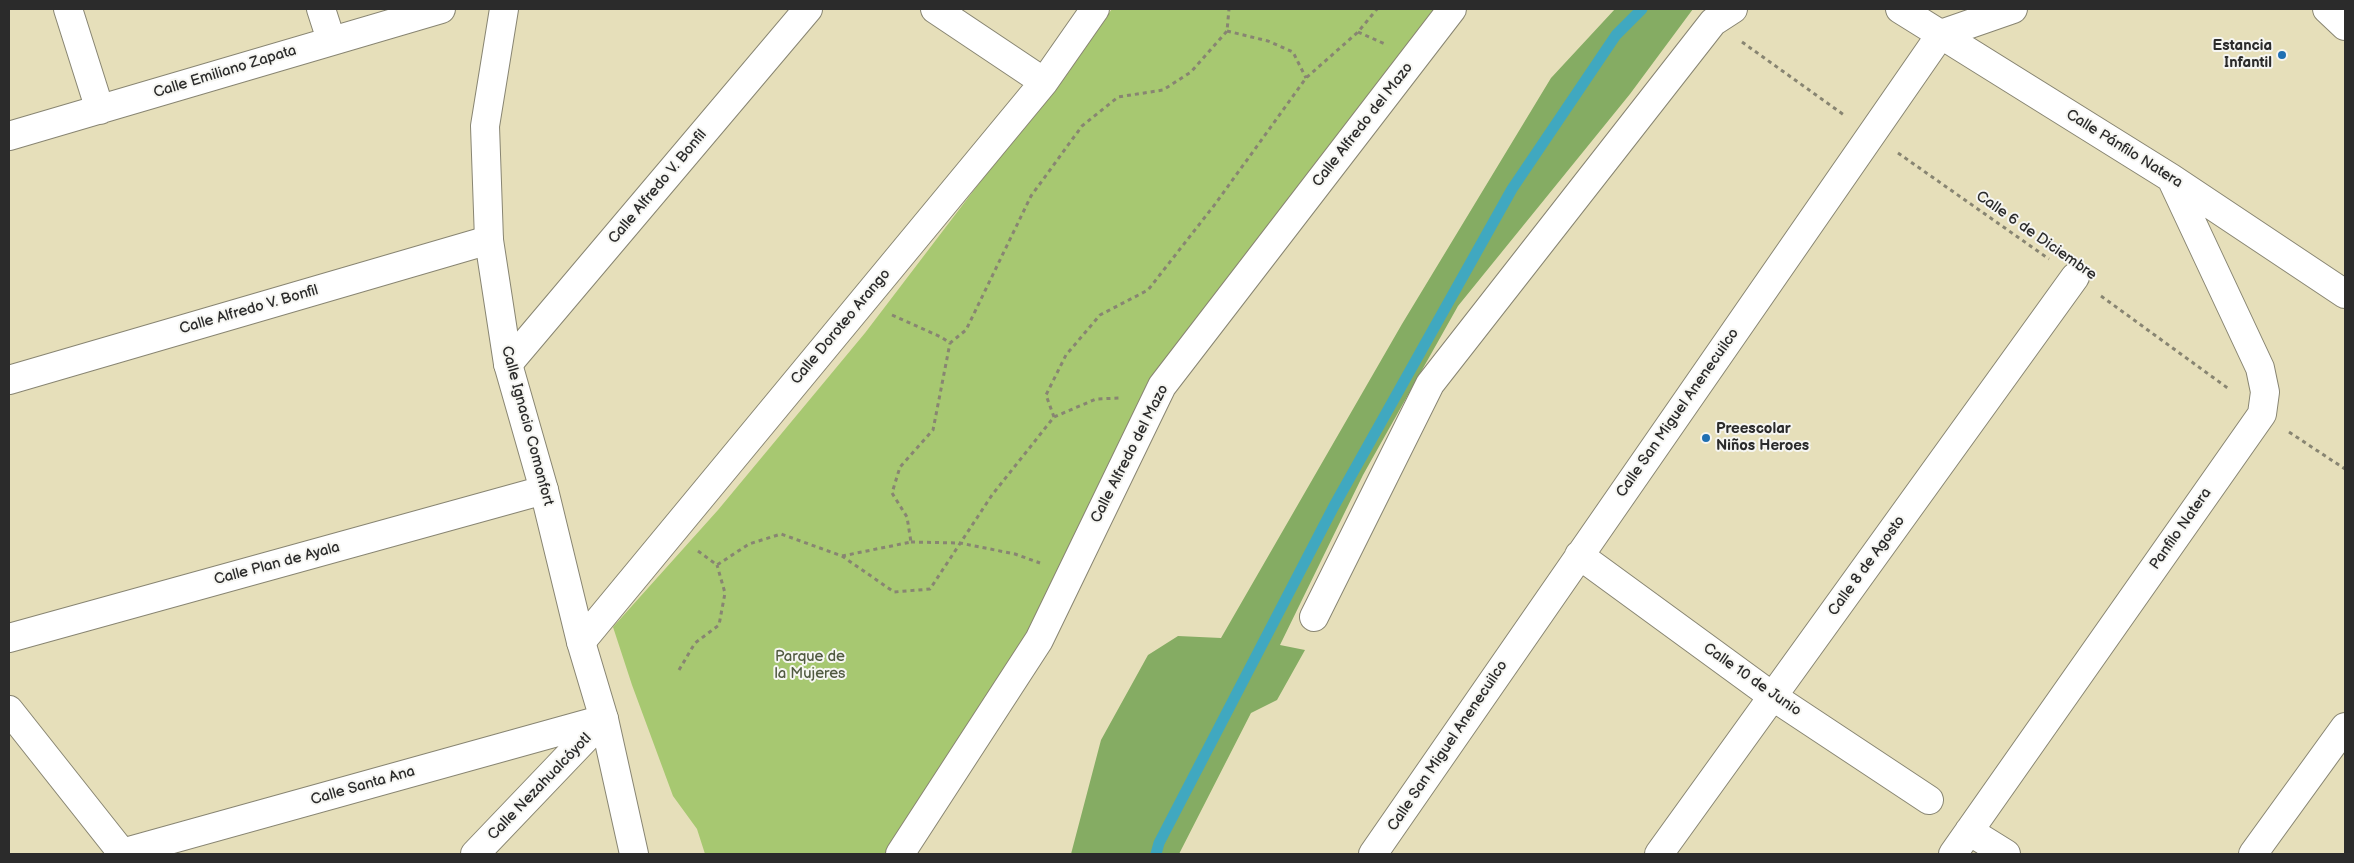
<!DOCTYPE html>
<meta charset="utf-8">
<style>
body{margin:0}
#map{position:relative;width:2354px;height:863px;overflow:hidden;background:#e6dfba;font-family:"Balsamiq Sans",sans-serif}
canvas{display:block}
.frame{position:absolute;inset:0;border:10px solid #2b2b2b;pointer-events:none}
</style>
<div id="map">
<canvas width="2354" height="863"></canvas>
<div class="frame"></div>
</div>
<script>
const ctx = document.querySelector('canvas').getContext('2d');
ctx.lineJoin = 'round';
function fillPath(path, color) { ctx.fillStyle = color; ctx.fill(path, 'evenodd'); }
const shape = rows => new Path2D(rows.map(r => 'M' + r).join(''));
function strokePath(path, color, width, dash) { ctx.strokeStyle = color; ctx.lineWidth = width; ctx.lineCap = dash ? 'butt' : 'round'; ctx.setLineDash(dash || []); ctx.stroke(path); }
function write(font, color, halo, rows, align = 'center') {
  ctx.font = font + ' "Balsamiq Sans",sans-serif'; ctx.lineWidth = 4; ctx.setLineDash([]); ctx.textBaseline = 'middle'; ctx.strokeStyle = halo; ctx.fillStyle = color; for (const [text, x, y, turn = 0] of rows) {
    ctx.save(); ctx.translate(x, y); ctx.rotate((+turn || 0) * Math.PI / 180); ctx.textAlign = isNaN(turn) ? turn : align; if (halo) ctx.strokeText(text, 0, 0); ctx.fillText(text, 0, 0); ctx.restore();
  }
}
fillPath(shape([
 [1112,9,1441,9,1155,375,1010,674,890,854,705,854,697,829,673,796,632,685,613,627,718,510,865,333]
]), '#a7c871');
fillPath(shape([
 [1615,9,1693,9,1630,94,1458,306,1363,475,1280,645,1305,650,1277,700,1251,713,1179,854,1071,854,1101,740,1148,655,1178,636,1221,638,1402,324,1551,78]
]), '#85ac63');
strokePath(shape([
 [1156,854,1159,843,1334,506,1512,189,1616,35,1642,9]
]), '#40a8c0', 11);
const minor = shape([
 [68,9,100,110],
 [321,9,331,40],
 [935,9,1044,82],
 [1900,9,2171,178,2345,294],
 [2327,9,2345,26],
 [9,136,441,9],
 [508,364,808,9],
 [9,380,489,240],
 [1579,555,1772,696,1929,800],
 [1314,617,1430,384,1713,22,1733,9],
 [9,638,544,490],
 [581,642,1044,82,1095,9],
 [9,710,123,854],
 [1969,831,2006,854],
 [122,853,604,719],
 [475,854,603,720],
 [900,854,1039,640,1162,386,1452,9],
 [1373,854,1941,34,2013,9],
 [1659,854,2075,277],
 [1953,854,2262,414,2265,392,2260,368,2171,178],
 [2253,854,2345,727]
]);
const major = shape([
 [504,9,485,126,489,240,508,364,544,490,581,642,604,719,634,854]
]);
strokePath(minor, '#888572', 30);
strokePath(major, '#888572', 30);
strokePath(shape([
 [1227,31,1268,41,1293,52,1306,78],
 [1358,32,1385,44],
 [1742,42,1844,115],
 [1898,153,2049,259],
 [2101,296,2229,389],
 [892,315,941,337,950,343,966,330,1031,196,1082,126,1118,97,1163,90,1191,72,1227,31,1229,9],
 [1054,417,1046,395,1066,355,1100,315,1148,290,1216,203,1306,78,1358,32,1377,9],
 [2289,432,2345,469],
 [911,542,960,543,1015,554,1040,563],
 [698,551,717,565,749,544,781,534,842,556,894,592,930,589,992,495,1054,417,1096,399,1120,398],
 [842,556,911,542,907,517,892,493,900,467,933,430,950,343],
 [679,670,695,643,719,625,725,593,717,565]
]), '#888572', 3, [4, 4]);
strokePath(minor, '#fff', 28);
strokePath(major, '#fff', 28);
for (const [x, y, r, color] of [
 [2282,55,5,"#1f6fb2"],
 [1706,438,5,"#1f6fb2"]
]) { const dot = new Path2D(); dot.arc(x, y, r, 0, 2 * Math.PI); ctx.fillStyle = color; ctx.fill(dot); strokePath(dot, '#f6f6f2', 2); }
write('bold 15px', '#2b2b2b', '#f6f6f2', [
 ["Estancia",2272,46],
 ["Infantil",2272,63],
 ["Preescolar",1716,429,"left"],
 ["Niños Heroes",1716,446,"left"]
], 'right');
write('15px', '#2b2b2b', '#f6f6f2', [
 ["Calle Emiliano Zapata",225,72,-17],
 ["Calle Alfredo del Mazo",1363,125,-52],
 ["Calle Pánfilo Natera",2124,149,32],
 ["Calle Alfredo V. Bonfil",658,187,-50],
 ["Calle 6 de Diciembre",2036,236,35],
 ["Calle Alfredo V. Bonfil",249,310,-16],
 ["Calle Doroteo Arango",841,327,-50],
 ["Calle San Miguel Anenecuilco",1678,413,-55],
 ["Calle Ignacio Comonfort",527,426,75],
 ["Calle Alfredo del Mazo",1130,454,-63],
 ["Panfilo Natera",2181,529,-55],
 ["Calle Plan de Ayala",277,564,-15],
 ["Calle 8 de Agosto",1867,566,-54],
 ["Calle 10 de Junio",1752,680,35],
 ["Calle San Miguel Anenecuilco",1448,746,-56],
 ["Calle Santa Ana",363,786,-16],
 ["Calle Nezahualcóyotl",540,787,-46]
]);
write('15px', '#505a40', '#f6f6f2', [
 ["Parque de",810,657],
 ["la Mujeres",810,674]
]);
</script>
